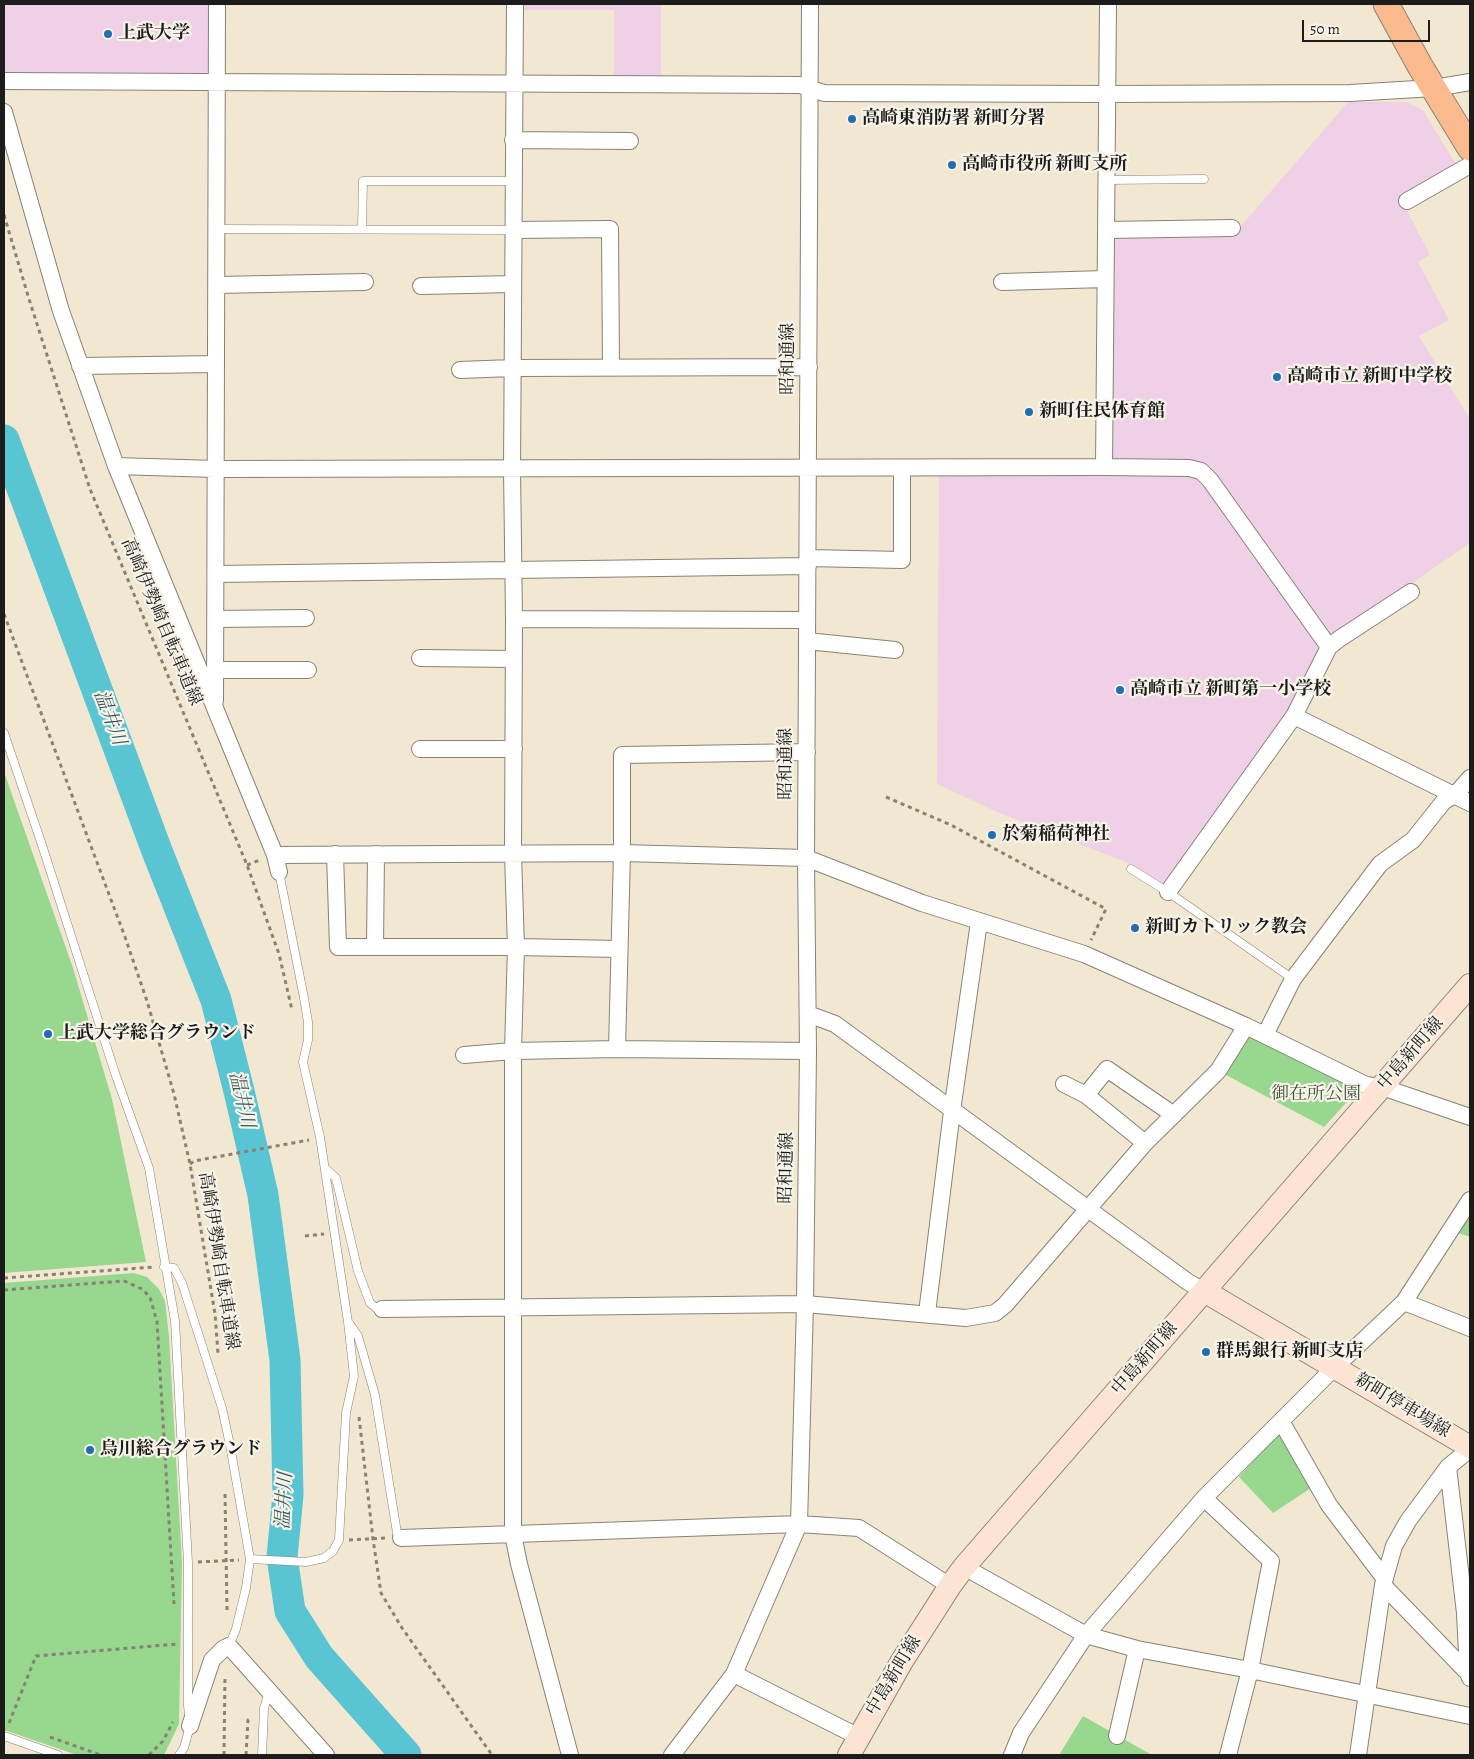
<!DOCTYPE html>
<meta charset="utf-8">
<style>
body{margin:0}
#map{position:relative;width:1474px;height:1759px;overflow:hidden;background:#f2e8d1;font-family:Alegreya,serif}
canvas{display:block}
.frame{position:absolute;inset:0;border:5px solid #1c1c1c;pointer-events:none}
.scale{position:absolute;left:1302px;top:20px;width:128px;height:22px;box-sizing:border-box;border:2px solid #1c1c1c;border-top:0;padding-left:6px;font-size:15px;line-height:18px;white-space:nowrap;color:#1c1c1c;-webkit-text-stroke:4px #f7f3e8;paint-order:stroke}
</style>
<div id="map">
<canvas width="1474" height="1759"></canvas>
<div class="frame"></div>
<div class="scale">50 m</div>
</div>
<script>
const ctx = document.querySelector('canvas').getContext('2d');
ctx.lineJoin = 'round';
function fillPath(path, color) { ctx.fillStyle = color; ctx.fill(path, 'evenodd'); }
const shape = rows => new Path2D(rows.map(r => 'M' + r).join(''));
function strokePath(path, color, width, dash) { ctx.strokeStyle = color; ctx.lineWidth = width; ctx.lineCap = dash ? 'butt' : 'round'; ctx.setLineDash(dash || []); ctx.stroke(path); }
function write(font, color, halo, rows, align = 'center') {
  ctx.font = font + ' Alegreya,"Noto Serif JP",serif'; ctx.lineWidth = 4.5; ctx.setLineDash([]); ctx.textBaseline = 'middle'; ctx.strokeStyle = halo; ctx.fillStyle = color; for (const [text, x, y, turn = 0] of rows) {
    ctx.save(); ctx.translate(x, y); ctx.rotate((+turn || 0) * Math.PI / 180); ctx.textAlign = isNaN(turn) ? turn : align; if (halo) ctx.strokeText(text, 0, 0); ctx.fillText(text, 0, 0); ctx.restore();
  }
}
fillPath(shape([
 [4,4,213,4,213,65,202,76,4,74],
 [522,4,661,4,661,76,614,76,614,10,522,10],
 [1348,102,1407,102,1423,110,1457,166,1400,197,1430,255,1418,262,1449,320,1419,336,1470,419,1470,543,1330,640,1212,477,1108,463,1110,233,1235,233],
 [939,472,1197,474,1317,641,1319,658,1287,721,1167,888,1133,865,997,812,937,784]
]), '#efd0e6');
fillPath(shape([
 [4,772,73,968,112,1099,146,1262,4,1273],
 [1246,1033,1354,1086,1356,1092,1324,1127,1222,1073],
 [1470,1213,1470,1237,1456,1232],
 [134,1273,147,1277,159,1289,165,1301,169,1337,182,1563,179,1724,164,1755,77,1755,4,1730,4,1283],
 [1276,1436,1284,1436,1314,1486,1273,1513,1239,1477],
 [1083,1716,1152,1755,1059,1755]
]), '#97d78e');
strokePath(shape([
 [4,440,157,851,216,1000,239,1091,263,1195,285,1360,288,1495,282,1557,290,1611,319,1657,406,1755]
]), '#59c4d2', 31);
const service = shape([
 [1107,180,1204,179],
 [362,228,363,181,513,181],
 [217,229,513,230],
 [4,733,42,845,115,1073,149,1168,175,1321,188,1563,188,1705,190,1726,184,1748,179,1755],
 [1131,869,1168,892,1293,979],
 [325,1168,336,1178,358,1271,370,1303,376,1308,382,1309],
 [164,1267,174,1268,182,1283,222,1408,230,1445,250,1559,246,1588,236,1629,229,1646],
 [349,1323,358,1336,375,1395,397,1533,401,1538],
 [250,1559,306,1562,324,1558,333,1551,339,1540,346,1413,354,1376,348,1322,320,1137,303,1062,308,1040,308,1022,304,998,279,872],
 [4,1736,58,1755],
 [262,1755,264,1708,269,1692]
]);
const minor = shape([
 [515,4,512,469,514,619,513,854,516,947,513,1051,513,1534,519,1564,570,1755],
 [4,81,800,85,824,93,1108,94,1350,93,1434,88,1470,82],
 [4,112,61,311,116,466,275,855,279,872],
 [513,140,630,141],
 [1407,201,1470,165],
 [513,230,610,229,611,367],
 [1106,230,1232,228],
 [1002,282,1105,279],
 [217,285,365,282],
 [421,286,513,284],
 [80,366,216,364],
 [460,370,512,368,809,367],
 [116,466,216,469,1104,467,1189,468,1201,471,1210,480,1329,647],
 [1104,467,1108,4],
 [808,558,902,560,902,468],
 [216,574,808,566],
 [215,619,306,618],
 [514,619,807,620],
 [807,641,895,650],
 [420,658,514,659],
 [215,670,308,670],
 [215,701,217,4],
 [1294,716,1470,803],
 [420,749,514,749],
 [335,854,338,947,516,947,619,949],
 [275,855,622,853,806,858,922,903,1084,954,1246,1026,1366,1085,1382,1087,1470,1117],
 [1168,892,1294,716,1329,647,1339,639,1411,592],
 [375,947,376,854],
 [808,1014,835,1024,1188,1282,1204,1291],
 [1265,1035,1293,979,1380,864,1413,840,1444,801,1455,795,1470,778],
 [617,1049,622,853,622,755,807,752],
 [464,1055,513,1051,617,1049,808,1051],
 [1064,1084,1086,1095,1145,1143],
 [1086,1095,1107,1069,1174,1115],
 [1404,1302,1470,1328],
 [382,1309,805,1304,966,1318,995,1313,1005,1305,1145,1143,1218,1071,1246,1026],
 [927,1313,952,1111,979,922],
 [1281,1421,1329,1505,1385,1579],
 [1448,1467,1465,1613,1468,1673],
 [1204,1498,1271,1561,1250,1670,1228,1755],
 [401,1538,799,1524,859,1528,950,1586],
 [964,1567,1086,1635,1137,1649,1250,1670,1470,1716],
 [1383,1585,1468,1673,1470,1678],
 [734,1674,859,1737],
 [190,1726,212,1660,223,1649,229,1646,326,1755],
 [1117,1736,1137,1649],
 [672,1755,734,1674,799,1524,805,1304,808,1051,806,858,810,4],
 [1012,1755,1021,1733,1086,1635,1204,1498,1335,1367,1404,1302,1470,1200],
 [1358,1755,1383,1585,1394,1546,1408,1521,1448,1467,1470,1449]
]);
const secondary = shape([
 [1204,1291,1470,1447],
 [849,1755,902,1661,950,1586,964,1567,1470,985]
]);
const primary = shape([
 [1386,4,1420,66,1470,148]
]);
strokePath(service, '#878276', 9);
strokePath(minor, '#878276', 18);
strokePath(secondary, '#878276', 24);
strokePath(primary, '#878276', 27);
strokePath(shape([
 [4,215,29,299,90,489,247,865,279,954,292,1010],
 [4,614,125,937,147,1001,174,1094,190,1164,215,1314,218,1353],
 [886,797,951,825,1106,909,1091,940],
 [247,865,260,860],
 [190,1164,194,1161,309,1140],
 [305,1236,324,1234],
 [4,1278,154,1267],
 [4,1290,124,1281,142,1289,150,1297,157,1322,174,1604],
 [359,1417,373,1539,381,1593,402,1628,492,1755],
 [225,1494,227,1610],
 [349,1540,385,1538],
 [198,1562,239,1560],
 [9,1723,36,1656,177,1644],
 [50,1737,101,1755],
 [149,1755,163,1741,173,1722],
 [224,1755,225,1676],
 [246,1755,248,1720,251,1718]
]), '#878276', 3, [4, 4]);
strokePath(service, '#fff', 8);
strokePath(minor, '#fff', 16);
strokePath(secondary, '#fde3d1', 22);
strokePath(primary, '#fbba8d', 25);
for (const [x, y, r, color] of [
 [108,34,5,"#1f6fb2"],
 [852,119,5,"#1f6fb2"],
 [952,165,5,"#1f6fb2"],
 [1277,377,5,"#1f6fb2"],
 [1029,412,5,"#1f6fb2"],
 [1120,690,5,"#1f6fb2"],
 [992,835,5,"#1f6fb2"],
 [1135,928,5,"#1f6fb2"],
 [48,1034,5,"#1f6fb2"],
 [1206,1352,5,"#1f6fb2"],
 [90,1450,5,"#1f6fb2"]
]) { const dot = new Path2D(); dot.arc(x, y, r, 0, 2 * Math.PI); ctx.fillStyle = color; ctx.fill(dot); strokePath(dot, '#f7f3e8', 2); }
write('bold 18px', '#1c1c1c', '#f7f3e8', [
 ["上武大学",118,34],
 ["高崎東消防署 新町分署",862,119],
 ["高崎市役所 新町支所",962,165],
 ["高崎市立 新町中学校",1287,377],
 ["新町住民体育館",1039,412],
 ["高崎市立 新町第一小学校",1130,690],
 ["於菊稲荷神社",1002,835],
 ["新町カトリック教会",1145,928],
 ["上武大学総合グラウンド",58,1034],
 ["群馬銀行 新町支店",1216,1352],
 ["烏川総合グラウンド",100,1450]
], 'left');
write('18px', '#1c1c1c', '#f7f3e8', [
 ["昭和通線",789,359,-90],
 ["高崎伊勢崎自転車道線",161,622,67],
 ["昭和通線",787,764,-90],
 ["中島新町線",1411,1054,-49],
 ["昭和通線",787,1168,-89],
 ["高崎伊勢崎自転車道線",218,1261,81],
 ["中島新町線",1145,1359,-49],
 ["新町停車場線",1402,1406,31],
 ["中島新町線",894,1676,-59]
]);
write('18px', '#41543e', '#f7f3e8', [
 ["御在所公園",1316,1095]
]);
write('italic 19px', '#31575c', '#f7f3e8', [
 ["温井川",109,718,69],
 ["温井川",241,1100,77],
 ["温井川",285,1501,-87]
]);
</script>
